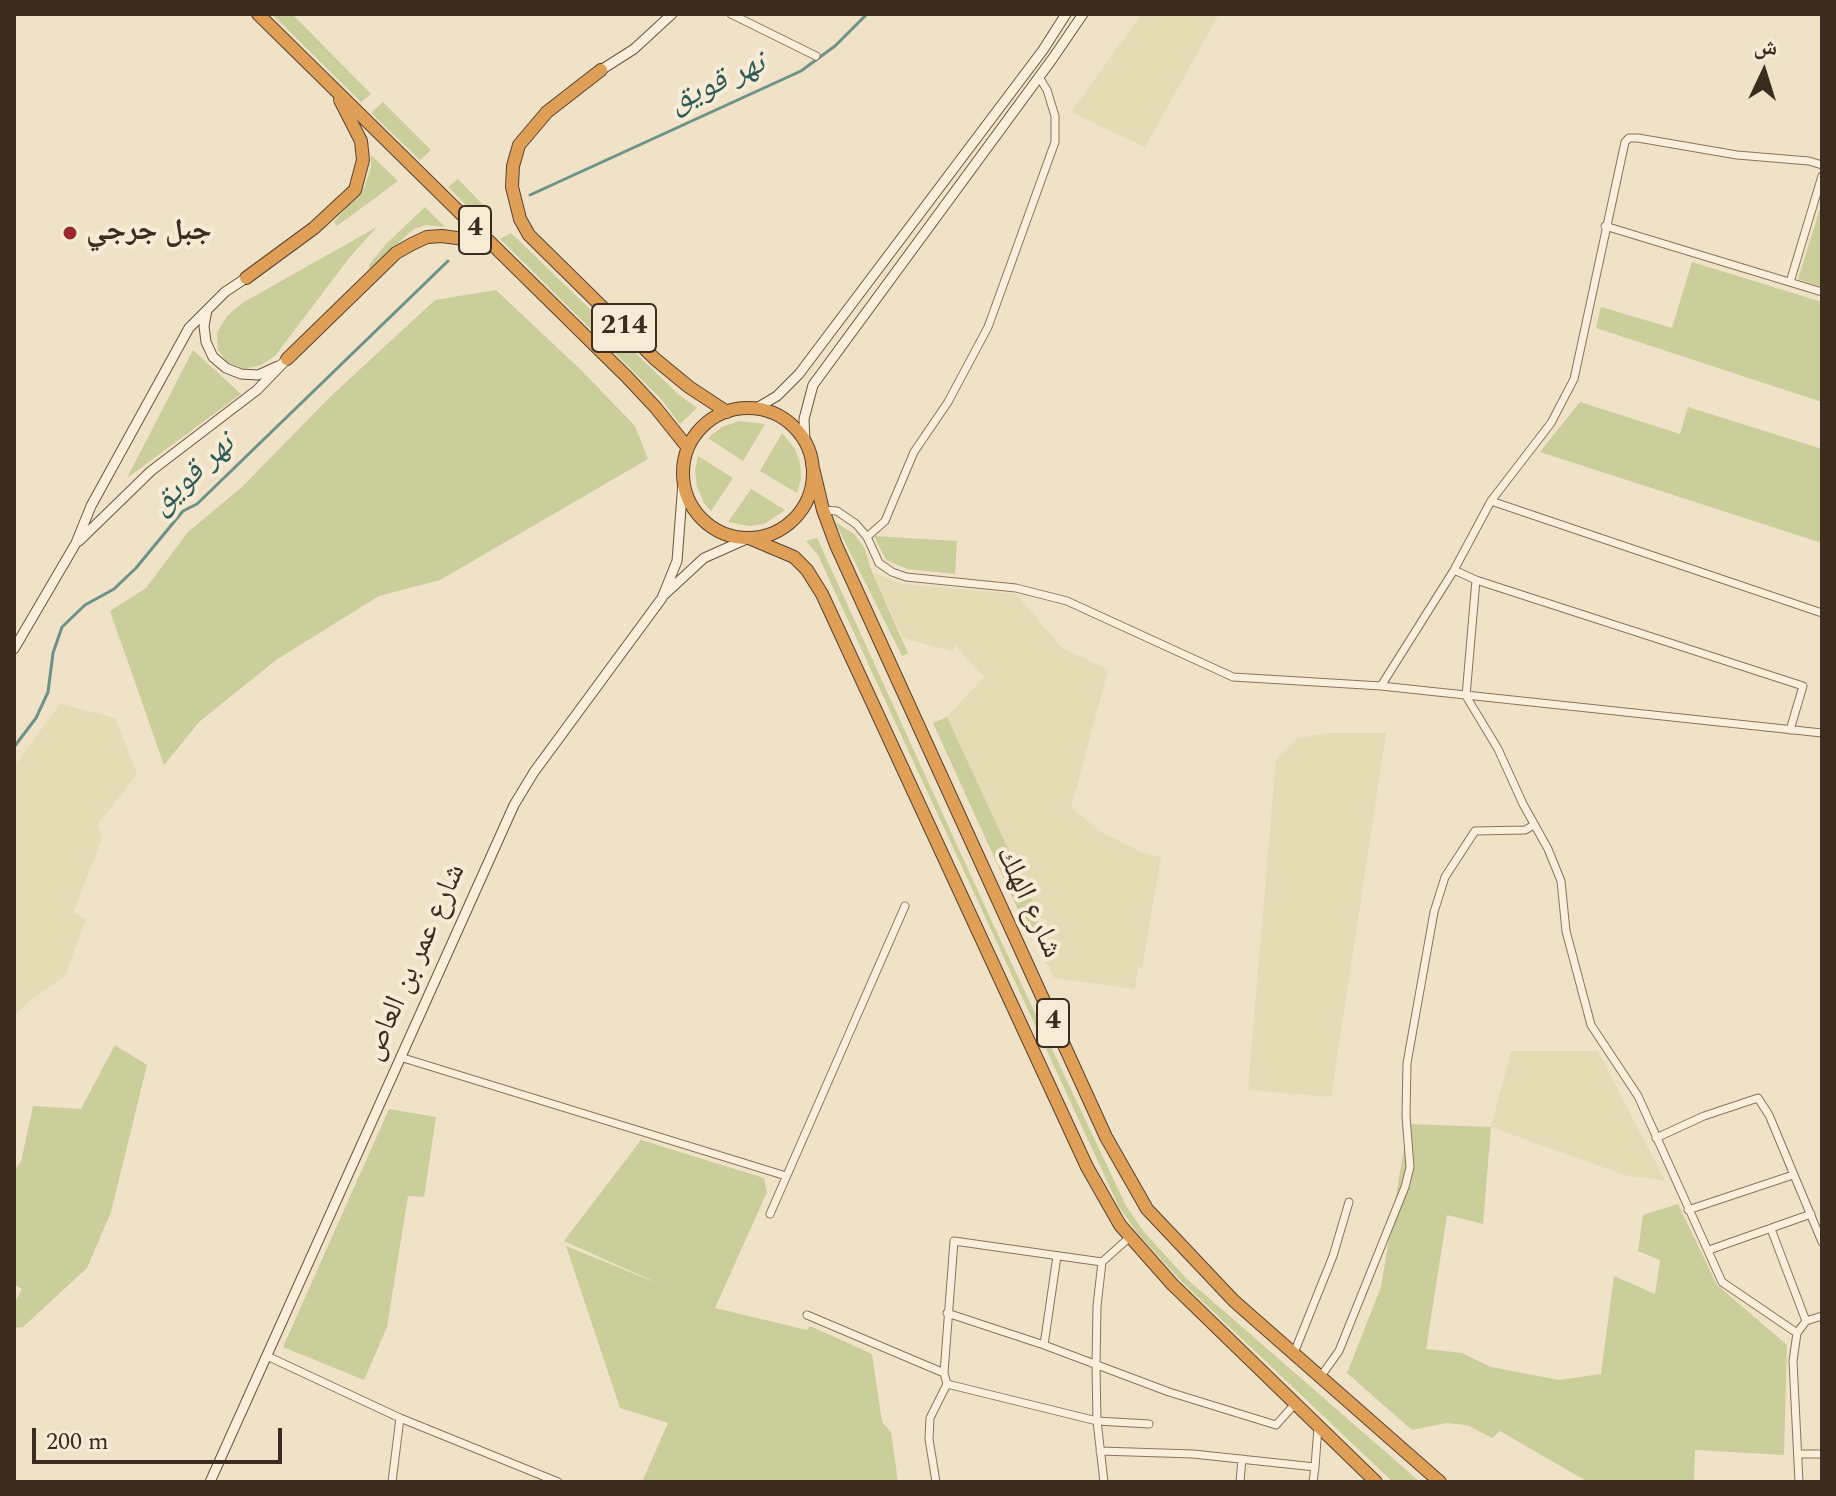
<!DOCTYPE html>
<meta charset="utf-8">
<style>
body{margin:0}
#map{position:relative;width:1836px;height:1496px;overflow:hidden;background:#efe2c6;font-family:Spectral,"Noto Naskh Arabic",serif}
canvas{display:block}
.frame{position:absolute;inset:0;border:16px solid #3b2c1f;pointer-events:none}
.north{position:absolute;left:1724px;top:32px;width:80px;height:80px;-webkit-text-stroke:6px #f6ecd6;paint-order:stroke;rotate:4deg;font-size:22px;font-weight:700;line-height:32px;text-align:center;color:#3b2c1f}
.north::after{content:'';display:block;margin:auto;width:28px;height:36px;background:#3b2c1f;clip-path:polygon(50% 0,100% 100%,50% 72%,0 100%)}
.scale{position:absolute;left:32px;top:1428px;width:250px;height:36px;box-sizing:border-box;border:4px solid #3b2c1f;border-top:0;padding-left:10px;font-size:24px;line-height:28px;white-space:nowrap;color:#3b2c1f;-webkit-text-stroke:6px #f6ecd6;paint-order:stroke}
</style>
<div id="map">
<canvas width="1836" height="1496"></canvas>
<div class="frame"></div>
<div class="north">ش</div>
<div class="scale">200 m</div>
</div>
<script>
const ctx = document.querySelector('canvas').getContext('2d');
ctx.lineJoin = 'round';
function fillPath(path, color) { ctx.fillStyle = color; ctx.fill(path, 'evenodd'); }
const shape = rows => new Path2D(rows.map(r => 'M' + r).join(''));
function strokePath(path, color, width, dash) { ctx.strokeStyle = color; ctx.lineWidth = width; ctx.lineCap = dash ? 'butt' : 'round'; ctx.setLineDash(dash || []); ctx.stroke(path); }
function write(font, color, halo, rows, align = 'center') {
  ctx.font = font + ' Spectral,"Noto Naskh Arabic",serif'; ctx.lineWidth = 8; ctx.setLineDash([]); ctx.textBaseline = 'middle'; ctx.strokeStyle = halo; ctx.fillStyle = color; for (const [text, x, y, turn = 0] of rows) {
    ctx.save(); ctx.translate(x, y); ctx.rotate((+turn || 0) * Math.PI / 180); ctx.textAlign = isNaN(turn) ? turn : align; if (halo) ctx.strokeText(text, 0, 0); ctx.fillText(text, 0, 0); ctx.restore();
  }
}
fillPath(shape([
 [1142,14,1219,14,1145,147,1071,112],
 [872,572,903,584,1016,594,1062,648,1108,670,1071,808,1101,832,1141,852,1161,857,1142,968,1138,967,1135,989,1054,978,1042,954,1047,921,1040,918,947,717,984,677,955,645,952,651,903,638],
 [60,704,115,718,137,774,98,824,102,838,73,913,86,919,65,976,30,1000,14,1016,14,766],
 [1327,733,1386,733,1331,1097,1248,1090,1276,759,1296,739],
 [1511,1051,1598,1051,1665,1181,1625,1175,1491,1127]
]), '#e5dbb4');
fillPath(shape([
 [272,14,292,14,371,94,361,102],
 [383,102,431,150,420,160,371,113],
 [371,155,398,181,337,226,334,222,365,186,371,167],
 [458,179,491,213,482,221,448,187],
 [1822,202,1822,287,1798,279],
 [425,207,445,227,426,225,414,229,369,269,369,265,386,244],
 [377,227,349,258,275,356,261,365,244,369,227,362,218,350,217,333,227,316,244,302],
 [511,233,678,394,697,408,680,424,661,399,500,239],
 [1692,262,1822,302,1822,402,1596,328,1601,307,1672,328],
 [496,290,582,371,635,426,648,459,440,580,379,596,276,660,199,722,164,765,110,611,146,588,188,532,242,487,330,397,435,300],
 [193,350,241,394,127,478],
 [1580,402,1680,434,1688,407,1822,449,1822,543,1540,452],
 [739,421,765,424,743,461,708,438,722,427],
 [782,433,795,449,800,463,801,478,797,493,760,471],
 [698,456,733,478,711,511,704,503,697,487,695,470],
 [751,489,785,510,764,524,749,526,728,522],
 [835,522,854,534,864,547,872,572,908,653,902,656],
 [874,536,957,541,955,574,907,569,886,560],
 [817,538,993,924,1126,1206,1144,1232,1187,1279,1420,1482,1393,1482,1183,1283,1139,1235,1119,1207,818,555,806,541],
 [947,717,1040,918,1030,936,933,723],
 [115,1045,147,1065,111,1212,87,1268,23,1327,14,1328,14,1304,22,1289,14,1284,14,1170,21,1162,33,1106,81,1109],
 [389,1109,436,1117,424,1197,408,1196,387,1327,364,1380,283,1347],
 [1408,1124,1491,1127,1483,1224,1447,1215,1426,1349,1462,1353,1491,1367,1559,1380,1601,1374,1614,1276,1655,1294,1660,1260,1638,1251,1643,1215,1678,1204,1717,1285,1787,1345,1784,1455,1695,1450,1694,1482,1588,1482,1500,1431,1492,1438,1467,1425,1446,1423,1412,1430,1347,1373,1381,1287],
 [641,1140,764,1178,767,1192,715,1308,807,1330,810,1326,872,1354,882,1422,891,1432,898,1482,642,1482,668,1423,620,1408,566,1246,664,1286,564,1241]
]), '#c9ce9a');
strokePath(shape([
 [530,195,801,71,835,46,867,14],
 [14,747,36,718,48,692,53,653,62,627,85,605,114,589,136,568,183,511,197,504,448,261]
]), '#6e9288', 3);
const street = shape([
 [731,14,816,56],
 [1605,226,1822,292],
 [1790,282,1822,176],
 [1491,501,1822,613],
 [823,510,837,511,856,524,867,537,879,563,892,572,906,577,1016,588,1067,601,1233,677,1381,686,1822,733],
 [867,537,885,521,914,452,948,402,988,327,1055,142,1055,116,1047,90,1039,77],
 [1454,570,1476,580,1803,686,1790,730],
 [1476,580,1466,696,1498,749,1523,804,1548,849,1561,881,1566,931,1591,1025,1638,1096,1722,1282,1797,1333,1793,1361,1799,1482],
 [1381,686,1454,570,1491,501,1551,423,1574,379,1625,142,1629,138,1638,138,1737,155,1809,161,1822,165],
 [400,1057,786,1176],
 [1656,1138,1704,1116,1758,1098,1769,1115,1822,1242],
 [1688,1210,1793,1175],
 [770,1214,905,906],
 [1771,1229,1806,1321],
 [1709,1250,1811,1214],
 [1102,1262,1097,1306,1096,1366,1097,1421,1104,1482],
 [947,1313,1044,1345,1169,1392,1276,1425,1294,1405],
 [807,1315,944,1373],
 [1797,1333,1806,1321,1822,1316],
 [1044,1345,1057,1256],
 [1294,1353,1333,1256,1349,1202],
 [267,1356,400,1418,558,1482],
 [1321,1376,1339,1351,1405,1187,1410,1167,1406,1116,1407,1063,1434,912,1445,877,1475,831,1525,830,1534,825],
 [947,1384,1097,1421,1149,1424],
 [1100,1451,1193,1454,1315,1467,1318,1427],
 [1799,1454,1822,1454],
 [392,1482,400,1418],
 [936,1482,929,1439,930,1418,947,1384,944,1373,954,1241,1102,1262,1130,1237],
 [1240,1482,1242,1459],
 [1313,1482,1315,1467]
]);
const secondary = shape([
 [601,70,634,49,672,14],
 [207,310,204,326,206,342,213,357,226,368,241,374,258,375,278,366],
 [755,409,777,396,799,374,1043,50,1066,14],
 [805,443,804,419,813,385,1053,58,1083,14],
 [79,541,151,471,257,390,287,359],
 [664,595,704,558,749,538],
 [14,649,76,543,91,506,189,328,225,292,246,278],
 [210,1482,514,805,534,772,662,598,677,561,683,482]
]);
const highway = shape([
 [258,14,627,377,656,408,688,448],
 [601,70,547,112,519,145,513,166,512,187,520,219,529,235,655,359,689,387,727,412],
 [246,278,314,228,355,190,363,160,361,141,340,100],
 [287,359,396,253,412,244,427,237,442,236,471,240,487,247],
 '683 473a65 65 0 1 1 130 0a65 65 0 1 1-130 0Z',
 [812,464,823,510,836,545,1106,1137,1147,1209,1234,1301,1440,1482],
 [749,538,794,557,807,570,822,594,1087,1167,1120,1225,1172,1284,1376,1482]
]);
strokePath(street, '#8b735b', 9);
strokePath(secondary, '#6d543f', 11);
strokePath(highway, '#594230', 14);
strokePath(street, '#f9efda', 7);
strokePath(secondary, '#f9efda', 9);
strokePath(highway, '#df9f57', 12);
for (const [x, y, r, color] of [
 [70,233,8,"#9b2a2f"]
]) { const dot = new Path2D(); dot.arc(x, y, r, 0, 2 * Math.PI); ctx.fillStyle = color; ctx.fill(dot); strokePath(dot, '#f6ecd6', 3); }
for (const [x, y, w] of [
 [475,230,32],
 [624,328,64],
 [1053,1023,32]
]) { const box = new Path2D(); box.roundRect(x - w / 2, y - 24, w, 48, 6); ctx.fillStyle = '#f6ecd6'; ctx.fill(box); strokePath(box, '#3b2c1f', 2); }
write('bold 28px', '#3b2c1f', null, [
 ["4",475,230],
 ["214",624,328],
 ["4",1053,1023]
]);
write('bold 30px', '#3b2c1f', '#f6ecd6', [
 ["جبل جرجي",86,233]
], 'left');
write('30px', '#3b2c1f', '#f6ecd6', [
 ["شارع الهلك",1027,903,65],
 ["شارع عمر بن العاص",416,963,-66]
]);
write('italic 32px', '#2f5b57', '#f6ecd6', [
 ["نهر قويق",718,85,-25],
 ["نهر قويق",194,476,-43]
]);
</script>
